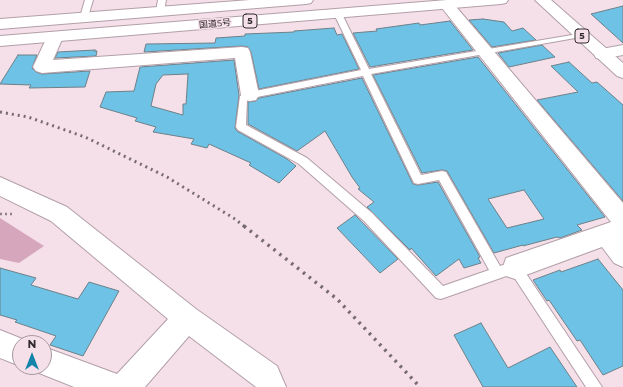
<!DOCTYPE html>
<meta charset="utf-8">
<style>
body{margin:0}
#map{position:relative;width:623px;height:387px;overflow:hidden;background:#f5e0e9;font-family:Montserrat,sans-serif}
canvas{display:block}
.north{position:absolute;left:12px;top:335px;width:40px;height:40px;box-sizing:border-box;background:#f5e0e9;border:1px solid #a7979e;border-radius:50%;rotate:0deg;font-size:11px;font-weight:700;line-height:16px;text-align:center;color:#312a2d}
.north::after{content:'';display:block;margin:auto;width:14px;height:18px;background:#1284aa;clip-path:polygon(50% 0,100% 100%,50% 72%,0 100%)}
</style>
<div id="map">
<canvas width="623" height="387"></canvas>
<div class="north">N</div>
</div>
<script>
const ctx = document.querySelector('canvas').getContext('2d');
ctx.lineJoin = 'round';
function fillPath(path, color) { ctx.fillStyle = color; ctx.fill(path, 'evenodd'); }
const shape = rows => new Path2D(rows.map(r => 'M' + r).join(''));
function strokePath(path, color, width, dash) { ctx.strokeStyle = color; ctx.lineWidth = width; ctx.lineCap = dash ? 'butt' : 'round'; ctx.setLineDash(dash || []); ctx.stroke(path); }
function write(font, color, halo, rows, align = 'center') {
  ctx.font = font + ' Montserrat,"Noto Sans JP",sans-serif'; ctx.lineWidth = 3; ctx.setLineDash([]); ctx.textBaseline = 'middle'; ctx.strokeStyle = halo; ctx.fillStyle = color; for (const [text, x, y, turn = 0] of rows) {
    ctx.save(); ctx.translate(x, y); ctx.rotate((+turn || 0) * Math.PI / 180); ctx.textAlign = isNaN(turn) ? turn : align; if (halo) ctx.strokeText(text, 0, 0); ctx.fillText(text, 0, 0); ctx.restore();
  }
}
fillPath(shape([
 [0,218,44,246,19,263,0,259]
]), '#d6a6bc');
const building = shape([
 [623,6,623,43,591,14,623,6],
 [483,19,504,22,512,31,523,28,536,40,492,47,469,20,483,19],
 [450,21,473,50,370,67,353,33,377,31,376,29,419,23,420,25,450,21],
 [334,28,337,35,342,34,359,69,259,89,251,52,248,47,242,46,144,52,146,44,215,43,216,38,245,36,245,34,294,32,294,31,334,28],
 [542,45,555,57,509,67,498,53,542,45],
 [95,50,94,51,97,51,96,56,55,58,58,52,95,50],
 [18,55,37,55,32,68,36,72,42,74,90,71,85,87,29,88,31,85,0,84,18,55],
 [478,57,605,217,577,225,582,230,560,238,557,237,523,246,523,245,494,253,447,171,442,170,422,173,373,75,478,57],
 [524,190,544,219,507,228,488,199,524,190],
 [234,60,239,95,235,128,237,131,287,159,296,166,279,183,249,165,251,163,209,144,207,148,191,144,194,139,153,132,156,127,135,121,137,118,100,107,106,92,134,91,140,67,234,60],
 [188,74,186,104,183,104,183,115,151,106,156,84,163,75,188,74],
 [569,62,592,83,597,82,623,105,623,201,537,100,578,92,551,66,569,62],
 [362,78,413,184,418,185,438,182,480,257,478,258,481,263,464,268,459,259,436,276,411,248,410,250,367,207,374,202,358,189,360,188,352,177,325,131,297,151,248,124,248,102,256,101,259,98,362,78],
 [355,215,398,259,380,273,337,228,355,215],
 [598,259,623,290,623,366,603,375,580,340,577,341,549,300,547,301,533,280,560,270,561,272,598,259],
 [0,268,36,278,31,285,78,299,89,282,119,291,83,356,50,345,56,336,15,322,17,320,0,315,0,268],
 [481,323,508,368,550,347,577,387,483,387,454,335,481,323]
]);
fillPath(building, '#6ec2e6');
strokePath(building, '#6d8088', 1);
const lane = shape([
 [85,0,93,0,88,17,84,19,80,17,85,0],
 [158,0,166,0,164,11,160,13,156,11,158,0],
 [335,12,338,12,342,14,369,69,584,33,585,35,581,37,371,74,421,175,442,171,446,172,500,266,515,261,519,263,602,387,586,387,512,274,441,299,436,298,364,221,299,164,238,130,236,127,240,96,250,92,361,70,334,14,335,12],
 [363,76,414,183,418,184,439,180,489,270,443,286,372,213,307,158,246,125,247,100,252,98,363,76]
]);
const street = shape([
 [447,1,452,2,623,203,623,267,614,263,602,247,515,279,506,276,503,267,506,258,611,222,442,8,440,5,442,2,447,1],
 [55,32,61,34,63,37,53,60,242,47,248,48,250,52,259,95,256,100,250,101,244,100,241,95,235,58,42,73,36,71,33,67,47,37,49,34,55,32],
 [623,45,623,55,602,59,596,58,594,54,596,50,623,45],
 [0,177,67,207,196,309,277,366,286,387,256,387,189,336,145,387,74,387,34,371,32,367,44,367,44,347,117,374,168,319,51,221,0,196,0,177],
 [0,330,30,342,20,343,20,366,0,358,0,330]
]);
const highway = shape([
 [250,0,313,0,311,3,306,4,0,29,0,19,250,0],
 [447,0,508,0,506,3,501,4,0,46,0,36,447,0],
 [535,0,551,0,623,63,623,78,617,76,535,0]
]);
strokePath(lane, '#b29fa8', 2);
strokePath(street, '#b29fa8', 2);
strokePath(highway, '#b29fa8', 2);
strokePath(shape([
 [0,214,13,214]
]), '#908288', 2.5, [2, 3]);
fillPath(lane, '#fff');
fillPath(street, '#fff');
fillPath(highway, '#fff');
strokePath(shape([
 [0,112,28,117,85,137,167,177,235,219,245,227]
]), '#786c71', 3, [2, 4]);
strokePath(shape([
 [244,226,337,299,420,387]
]), '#786c71', 3.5, [2.5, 5]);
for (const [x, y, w] of [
 [250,21,14],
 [582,36,14]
]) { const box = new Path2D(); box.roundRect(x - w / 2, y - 7, w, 14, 3); ctx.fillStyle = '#f5e0e9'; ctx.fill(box); strokePath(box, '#312a2d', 1); }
write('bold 9px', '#312a2d', null, [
 ["5",250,21],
 ["5",582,36]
]);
write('9px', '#312a2d', '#f5e0e9', [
 ["国道5号",215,24,-5]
]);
</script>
